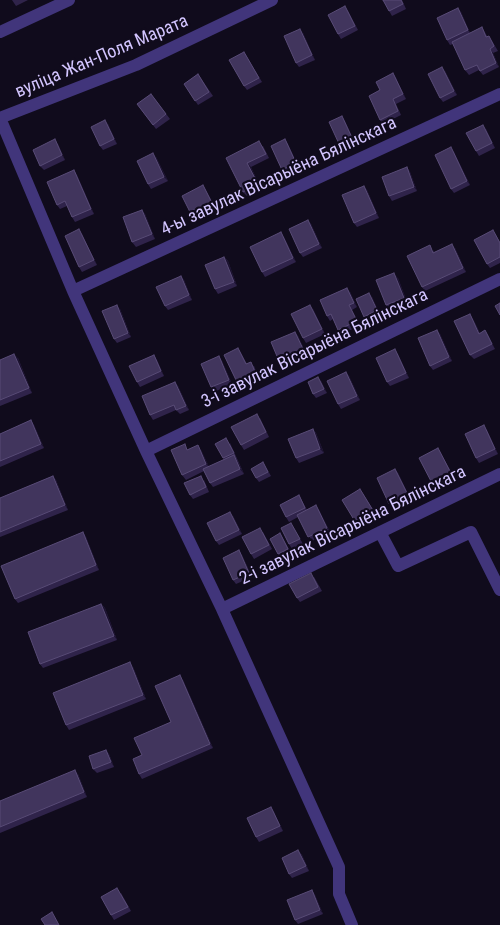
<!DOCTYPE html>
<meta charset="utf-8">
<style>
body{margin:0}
canvas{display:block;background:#100b1c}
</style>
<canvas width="500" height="925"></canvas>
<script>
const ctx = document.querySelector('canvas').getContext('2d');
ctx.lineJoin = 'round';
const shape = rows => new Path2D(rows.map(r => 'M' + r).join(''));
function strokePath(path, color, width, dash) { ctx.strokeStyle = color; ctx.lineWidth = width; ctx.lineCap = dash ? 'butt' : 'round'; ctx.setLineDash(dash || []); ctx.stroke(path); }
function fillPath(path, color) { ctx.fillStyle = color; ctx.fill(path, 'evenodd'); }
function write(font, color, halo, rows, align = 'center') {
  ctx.font = font + ' "Roboto Condensed",sans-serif'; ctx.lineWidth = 4.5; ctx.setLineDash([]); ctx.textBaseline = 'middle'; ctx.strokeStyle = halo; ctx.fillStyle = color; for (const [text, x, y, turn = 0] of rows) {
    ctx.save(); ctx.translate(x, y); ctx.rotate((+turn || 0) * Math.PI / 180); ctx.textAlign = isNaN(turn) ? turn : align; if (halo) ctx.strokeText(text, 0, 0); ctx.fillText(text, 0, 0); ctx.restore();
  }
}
strokePath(shape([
 [0,32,69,0],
 [0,118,73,291,146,451,222,609,339,867,339,894,352,925],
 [0,118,136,65,272,0],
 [73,291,500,94],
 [146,451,500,279],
 [380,532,398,566,471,532,500,590],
 [222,609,500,474]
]), '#41357b', 12);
fillPath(shape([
 [12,0,28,0,16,6],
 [383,0,402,0,406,9,392,16],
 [458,8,461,12,470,33,482,27,487,36,492,41,498,51,493,53,499,67,483,75,479,70,469,75,465,70,453,44,450,45,447,40],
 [348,11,358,30,341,39,338,34],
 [303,33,315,60,299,67,296,63],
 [244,52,262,82,247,90,244,86],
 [445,71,457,95,443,102,440,98],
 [393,73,396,78,406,99,396,104,401,115,383,124,380,120,380,90],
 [198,74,213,96,198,105,184,84],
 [151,94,170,119,156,129,137,104],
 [342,116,345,121,356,145,343,151,340,146],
 [108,124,117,144,103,150,100,146],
 [486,129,495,148,479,156,476,151],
 [285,139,288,144,299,168,285,174,282,170],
 [58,144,65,160,44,170,40,166],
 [263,146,269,158,251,167,261,189,247,196,243,192,226,158],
 [454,152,470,185,454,193,451,189],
 [156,157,168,181,151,189,148,184],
 [407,167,410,172,417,191,392,201,389,196],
 [74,170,77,175,94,214,75,222,72,217,67,206,60,209,57,205],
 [203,185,214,205,193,216,190,212],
 [364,186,367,190,379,218,357,227,354,223],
 [142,210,145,214,155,239,136,247,132,242],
 [308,220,311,224,322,248,303,257,300,253],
 [493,230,500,242,500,263,490,268,487,264],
 [82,234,97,265,82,272,79,267],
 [284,237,296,262,265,277,262,272],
 [455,248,466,272,425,291,422,287,433,250,434,252],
 [224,257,228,261,237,286,218,294,215,289],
 [181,276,184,280,192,300,168,310,165,306],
 [398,278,407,302,389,309,386,305],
 [350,292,357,307,352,310,360,326,341,334,338,330,333,319,330,321,327,316],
 [372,297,380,315,367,321,364,317],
 [120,309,131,337,117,343,114,339],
 [313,309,325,334,306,343,303,338],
 [470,314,473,319,480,333,485,330,488,335,495,349,474,359,470,355],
 [437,330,440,334,452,361,433,370,430,366],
 [295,332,298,336,307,355,283,366,279,361],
 [238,348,241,353,247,364,254,366,258,376,240,385,236,380],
 [398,354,409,378,390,386,387,382],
 [154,355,157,360,164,376,140,387,137,382],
 [219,356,222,361,232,384,214,392,211,387],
 [18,358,32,393,0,406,0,360],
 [346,372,349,376,360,400,341,409,338,404],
 [321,381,327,393,316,398,313,394],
 [175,382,178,386,189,410,180,414,176,410,153,420,150,415],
 [260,418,269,437,244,450,241,445],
 [31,420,34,425,44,448,0,467,0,434],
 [313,429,316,433,324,453,299,463,296,458],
 [487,430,498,454,479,463,476,458],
 [230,443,244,474,213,487,210,483,204,471,186,480,182,475,188,449,201,450,209,467,224,460,223,458],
 [438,448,455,479,436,489,433,485],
 [263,462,271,476,259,482,256,478],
 [395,469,398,473,411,500,392,508,389,504],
 [53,476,56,480,68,510,0,537,0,498],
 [204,480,209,492,193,499,190,495],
 [360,489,377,516,359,527,356,523],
 [299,495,307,510,319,510,330,532,312,541,298,517,289,522,286,517],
 [233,516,242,534,219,545,216,541],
 [291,523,303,544,292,549,289,544],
 [83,532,86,537,99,570,18,603,15,599],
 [263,532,272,549,254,559,251,554],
 [280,533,291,553,281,558,278,554],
 [239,550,242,555,252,577,236,584,233,580],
 [314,577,322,591,300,602,297,598],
 [101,604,105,608,117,640,43,668,40,664],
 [133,667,146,699,69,730,66,725],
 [183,680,213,748,142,779,139,774,142,755,171,722],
 [106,750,109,754,114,767,97,773,93,769],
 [78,774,87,797,0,833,0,801],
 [271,807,274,812,283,831,259,842,256,837],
 [298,850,302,855,309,871,292,878,289,874],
 [312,890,315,895,323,914,298,924,295,920],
 [121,893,131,911,114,920,111,915]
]), '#2f234a');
fillPath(shape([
 [458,8,461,12,471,35,468,30],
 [300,29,303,33,315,60,312,55],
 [490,49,493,53,499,67,496,63],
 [442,67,445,71,457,95,454,91],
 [393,73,396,78,406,99,403,94],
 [342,116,345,121,356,145,353,140],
 [105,120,108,124,117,144,114,139],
 [483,125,486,129,495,148,492,143],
 [55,139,58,144,65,160,62,155],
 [285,139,288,144,299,168,296,163],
 [451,147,454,152,470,185,467,181],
 [153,153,156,157,168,181,164,177],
 [247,163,251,167,261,189,258,184],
 [407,167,410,172,417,191,414,187],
 [74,170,77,175,94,214,91,209],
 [364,186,367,190,379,218,376,213],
 [142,210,145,214,155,239,152,234],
 [308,220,311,224,322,248,319,244],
 [79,229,82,234,97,265,94,260],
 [281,232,284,237,296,262,293,258],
 [452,244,455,248,466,272,463,268],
 [224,257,228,261,237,286,234,282],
 [394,273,398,278,407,302,404,298],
 [181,276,184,280,192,300,189,295],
 [347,288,350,292,357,307,354,303],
 [369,293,372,297,380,315,377,310],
 [117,305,120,309,131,337,128,333],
 [310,305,313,309,325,334,322,329],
 [470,314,473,319,482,338,479,334],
 [437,330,440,334,452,361,449,357],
 [485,330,488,335,495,349,492,344],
 [295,332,298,336,307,355,304,351],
 [395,349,398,354,409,378,406,373],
 [14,354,18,358,32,393,29,388],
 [154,355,157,360,164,376,161,371],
 [219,356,222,361,232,384,229,380],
 [346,372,349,376,360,400,357,396],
 [318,377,321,381,327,393,324,389],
 [175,382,178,386,189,410,186,406],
 [31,420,34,425,44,448,41,444],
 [484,425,487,430,498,454,495,449],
 [313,429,316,433,324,453,320,449],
 [198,445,201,450,210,468,206,464],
 [438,448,441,453,455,479,452,475],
 [234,455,237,460,244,474,240,469],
 [395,469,398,473,411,500,408,495],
 [53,476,56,480,68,510,65,505],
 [316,505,319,510,330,532,327,528],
 [230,512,233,516,242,534,239,530],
 [83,532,86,537,99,570,96,565],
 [239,550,242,555,252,577,249,573],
 [101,604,105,608,117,640,114,636],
 [130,662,133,667,146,699,143,695],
 [180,675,183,680,213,748,210,744],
 [106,750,109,754,114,767,111,762],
 [75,770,78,774,87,797,84,792],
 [271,807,274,812,283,831,280,826],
 [298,850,302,855,309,871,306,866],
 [312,890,315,895,323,914,320,910]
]), '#1b122f');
const building = shape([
 [383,0,401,0,403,4,389,11,383,0],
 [345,6,355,26,338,34,328,15,345,6],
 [458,8,468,30,447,40,437,18,458,8],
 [482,27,486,37,489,36,494,46,490,49,496,63,480,71,477,65,465,70,452,42,482,27],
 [300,29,312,55,296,63,284,36,300,29],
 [244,52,259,78,244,86,229,60,244,52],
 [442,67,454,91,440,98,428,74,442,67],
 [393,73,403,94,393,99,398,111,380,120,369,96,380,90,376,82,393,73],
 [198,74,209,92,195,101,184,84,198,74],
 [151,94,166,114,153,125,137,104,151,94],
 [342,116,353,140,340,146,329,122,342,116],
 [105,120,114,139,100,146,91,127,105,120],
 [483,125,492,143,476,151,466,133,483,125],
 [55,139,62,155,40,166,33,150,55,139],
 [285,139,296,163,282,170,271,146,285,139],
 [259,141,266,154,247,163,258,184,243,192,226,158,259,141],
 [451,147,467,181,451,189,435,155,451,147],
 [153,153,164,177,148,184,137,161,153,153],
 [407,167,414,187,389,196,382,177,407,167],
 [74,170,91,209,72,217,65,201,57,205,47,182,74,170],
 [203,185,211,201,190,212,182,196,203,185],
 [364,186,376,213,354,223,342,195,364,186],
 [142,210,152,234,132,242,123,217,142,210],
 [308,220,319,244,300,253,289,229,308,220],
 [79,229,94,260,79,267,65,236,79,229],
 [493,230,500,243,500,257,487,264,474,240,493,230],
 [281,232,293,258,262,272,250,247,281,232],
 [452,244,463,268,422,287,407,256,430,245,433,253,452,244],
 [224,257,234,282,215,289,205,265,224,257],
 [394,273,404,298,386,305,376,280,394,273],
 [181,276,189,295,165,306,156,287,181,276],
 [347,288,354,303,349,305,357,321,338,330,331,314,327,316,320,300,347,288],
 [369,293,377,310,364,317,356,299,369,293],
 [500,303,500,315,495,306,500,303],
 [117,305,128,333,114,339,102,311,117,305],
 [310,305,322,329,303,338,291,314,310,305],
 [470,314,479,334,485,330,492,344,470,355,454,321,470,314],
 [437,330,449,357,430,366,418,338,437,330],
 [295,332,304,351,279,361,271,342,295,332],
 [238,348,246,364,251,362,255,372,236,380,224,355,238,348],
 [395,349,406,373,387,382,376,358,395,349],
 [14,354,29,388,0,400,0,360,14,354],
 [154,355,161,371,137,382,129,366,154,355],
 [219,356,229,380,211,387,201,364,219,356],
 [346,372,357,396,338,404,327,381,346,372],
 [318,377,324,389,313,394,308,382,318,377],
 [175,382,186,406,176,410,174,405,150,415,142,396,175,382],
 [257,414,266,432,241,445,231,427,257,414],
 [31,420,41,444,0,461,0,434,31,420],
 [484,425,495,449,476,458,465,434,484,425],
 [313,429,320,449,296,458,288,439,313,429],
 [226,438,234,453,223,458,215,444,226,438],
 [185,444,187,450,198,445,206,464,182,475,171,450,185,444],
 [438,448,452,475,433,485,419,458,438,448],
 [234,455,240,469,210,483,203,469,234,455],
 [263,462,268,472,256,478,251,469,263,462],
 [395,469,408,495,389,504,377,478,395,469],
 [53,476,65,505,0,532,0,498,53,476],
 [201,476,206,487,190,495,184,483,201,476],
 [360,489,374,512,356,523,342,500,360,489],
 [299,495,305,508,286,517,280,505,299,495],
 [316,505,327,528,308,537,297,515,316,505],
 [230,512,239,530,216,541,207,523,230,512],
 [291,523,300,539,289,544,281,528,291,523],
 [260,528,269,545,251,554,242,537,260,528],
 [83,532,96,565,15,599,1,566,83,532],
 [280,533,288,549,278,554,270,539,280,533],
 [239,550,249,573,233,580,223,558,239,550],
 [311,573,318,587,297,598,289,584,311,573],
 [101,604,114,636,40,664,28,632,101,604],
 [130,662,143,695,66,725,53,693,130,662],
 [180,675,210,744,139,774,133,759,142,755,134,738,171,722,155,686,180,675],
 [106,750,111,762,93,769,89,756,106,750],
 [75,770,84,792,0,827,0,801,75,770],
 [271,807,280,826,256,837,247,818,271,807],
 [298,850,306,866,289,874,282,858,298,850],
 [117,888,128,907,111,915,101,897,117,888],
 [312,890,320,910,295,920,287,900,312,890],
 [52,912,59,925,45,925,41,919,52,912]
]);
fillPath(building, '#41355d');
strokePath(building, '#584b76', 1);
write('18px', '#d3c5ff', '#100b1c', [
 ["вуліца Жан-Поля Марата",102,57,-23],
 ["4-ы завулак Вісарыёна Бялінскага",279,177,-25],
 ["3-і завулак Вісарыёна Бялінскага",315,349,-26],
 ["2-і завулак Вісарыёна Бялінскага",353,526,-26]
]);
</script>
